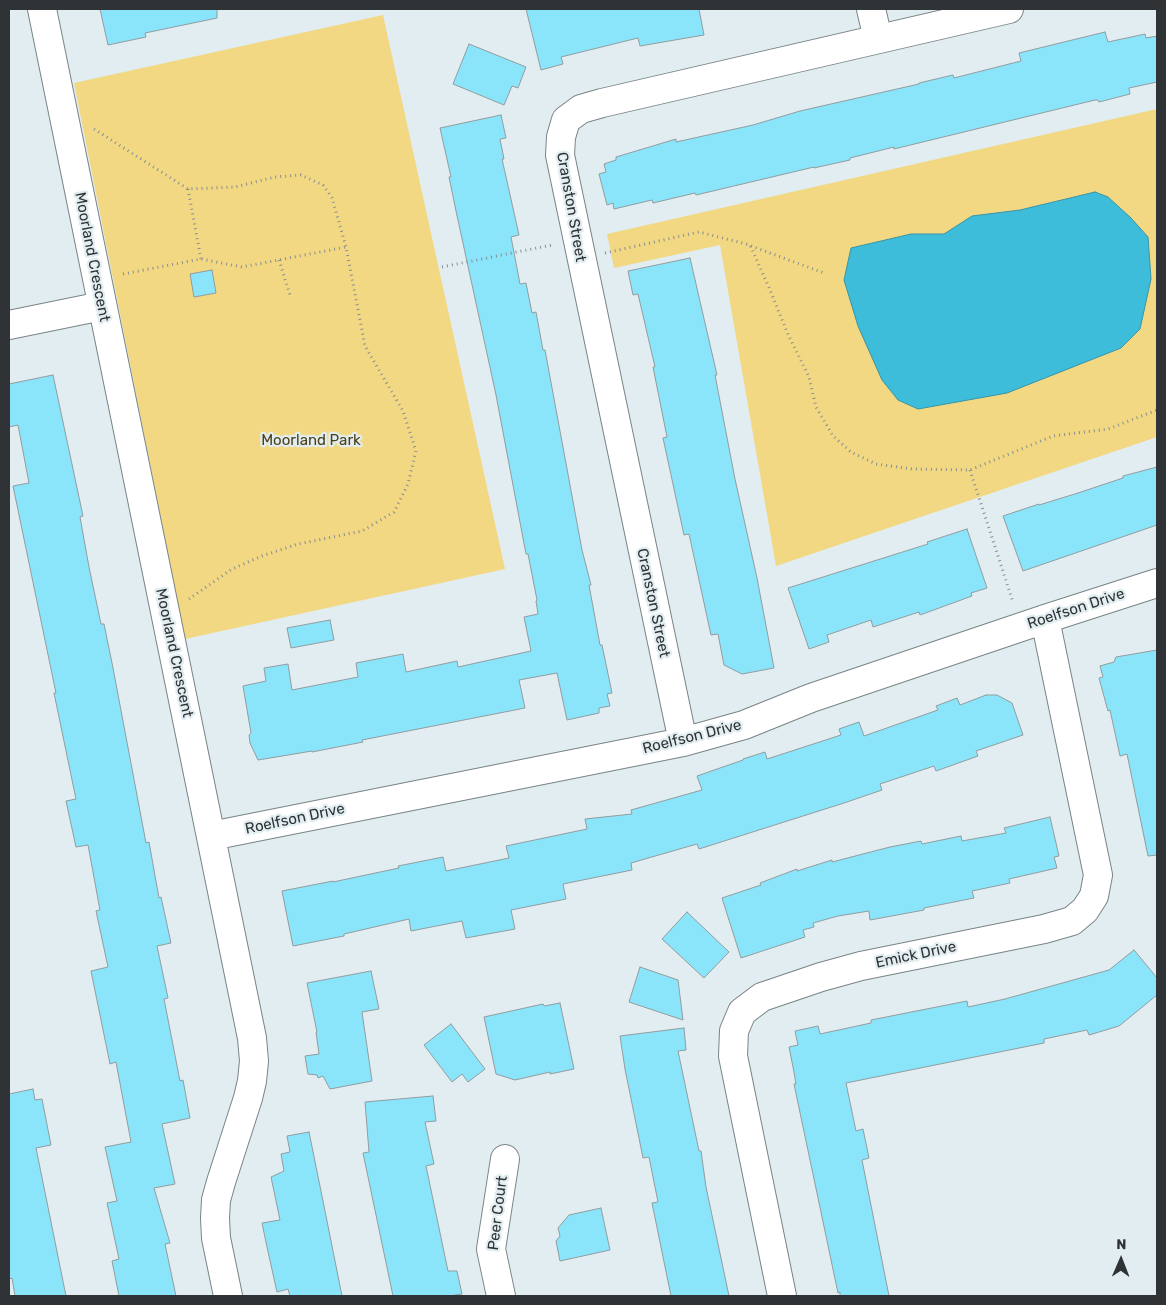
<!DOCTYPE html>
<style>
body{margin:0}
#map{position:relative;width:1166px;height:1305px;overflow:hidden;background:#e1edf0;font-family:Rubik,sans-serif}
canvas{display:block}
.frame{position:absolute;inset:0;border:10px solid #2f3335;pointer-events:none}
.north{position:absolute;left:1096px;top:1235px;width:50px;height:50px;-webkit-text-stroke:4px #e1edf0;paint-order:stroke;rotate:1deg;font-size:14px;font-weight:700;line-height:20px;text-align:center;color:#2f3335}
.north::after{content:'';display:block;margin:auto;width:18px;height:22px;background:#2f3335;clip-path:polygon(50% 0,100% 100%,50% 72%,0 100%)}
</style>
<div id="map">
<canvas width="1166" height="1305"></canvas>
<div class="frame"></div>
<div class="north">N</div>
</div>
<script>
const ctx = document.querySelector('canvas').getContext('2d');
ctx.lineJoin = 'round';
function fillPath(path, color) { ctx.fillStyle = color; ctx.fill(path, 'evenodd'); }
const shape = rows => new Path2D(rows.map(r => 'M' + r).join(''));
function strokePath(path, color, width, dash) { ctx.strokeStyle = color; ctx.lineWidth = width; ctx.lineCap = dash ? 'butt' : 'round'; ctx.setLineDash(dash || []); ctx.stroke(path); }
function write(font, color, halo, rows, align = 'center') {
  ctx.font = font + ' Rubik,sans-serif'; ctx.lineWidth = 4.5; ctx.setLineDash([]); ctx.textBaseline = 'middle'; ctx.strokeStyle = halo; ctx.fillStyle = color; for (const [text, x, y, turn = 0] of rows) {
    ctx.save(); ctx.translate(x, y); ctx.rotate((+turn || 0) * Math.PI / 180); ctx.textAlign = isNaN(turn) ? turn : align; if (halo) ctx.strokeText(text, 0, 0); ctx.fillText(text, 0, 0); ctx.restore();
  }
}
fillPath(shape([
 [383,15,505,569,185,639,74,83],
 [1157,109,1157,437,776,566,720,245,614,268,607,234]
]), '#f2d882');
const water = shape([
 [1095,192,1108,197,1131,218,1148,237,1151,279,1140,329,1121,348,1007,393,918,409,898,400,882,380,858,326,844,280,851,248,911,234,944,234,972,216,1020,210,1095,192]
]);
fillPath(water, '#3dbdd9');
strokePath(water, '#3994a8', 1);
const building = shape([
 [100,9,217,9,217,18,145,33,146,37,108,45,100,9],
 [526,9,699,9,704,35,640,46,638,38,561,57,563,64,541,70,526,9],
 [1105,32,1108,42,1145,34,1146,38,1157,36,1157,82,1129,88,1130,94,1099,102,1098,100,1095,100,894,149,894,147,850,158,850,160,814,168,814,167,696,195,695,193,653,203,652,200,614,209,613,203,607,205,599,174,606,172,604,164,616,160,616,157,676,139,676,142,753,125,800,111,919,84,919,83,953,75,954,78,1021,61,1019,53,1105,32],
 [469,44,526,67,518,88,512,86,504,105,453,84,469,44],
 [501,115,506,138,500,139,504,159,502,159,519,235,511,237,520,284,526,283,532,313,536,312,543,350,545,350,582,550,591,585,589,585,600,645,602,645,612,693,607,694,610,706,599,708,599,713,567,720,557,673,519,680,525,708,362,740,363,742,312,752,312,751,258,760,250,743,249,735,251,733,243,686,266,681,264,668,288,664,292,690,358,677,356,663,403,654,406,672,457,661,458,667,531,651,524,617,538,614,536,601,537,600,528,554,526,554,496,395,456,211,449,177,451,177,440,128,501,115],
 [690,258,717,375,715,375,735,479,757,578,774,668,742,674,724,665,718,634,711,635,689,534,684,535,663,438,667,437,653,367,655,367,638,294,633,295,628,271,690,258],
 [212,270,216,293,194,297,190,274,212,270],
 [53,375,83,516,80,517,89,567,101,624,104,624,113,668,146,843,149,842,159,898,161,897,171,943,157,946,168,998,164,999,180,1081,183,1080,190,1118,162,1124,175,1184,154,1188,170,1243,165,1244,176,1296,119,1296,112,1261,119,1259,107,1203,117,1201,105,1147,131,1142,116,1062,110,1064,91,971,108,967,96,911,100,910,88,845,76,847,66,801,76,799,54,693,56,693,13,486,29,483,18,425,9,427,9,384,53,375],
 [1157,467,1157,525,1023,571,1003,516,1039,504,1039,505,1078,493,1123,478,1123,476,1157,467],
 [967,529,987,588,971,593,972,596,920,615,919,612,873,627,871,620,827,635,829,642,809,649,788,588,928,544,927,542,967,529],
 [330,620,334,640,291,648,287,628,330,620],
 [1157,650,1157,855,1148,856,1127,754,1120,756,1110,710,1108,711,1099,678,1103,677,1100,666,1114,662,1116,657,1157,650],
 [986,695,997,695,1012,703,1023,735,976,751,978,756,936,771,934,766,880,784,882,790,844,803,699,849,697,844,631,863,632,870,563,884,566,899,511,910,515,929,466,938,462,921,411,931,409,919,344,934,344,936,293,946,282,891,333,881,333,882,399,868,398,866,443,857,446,871,509,858,506,846,587,829,585,819,632,814,631,810,702,790,697,776,743,760,743,759,765,752,767,759,841,735,839,729,859,722,864,736,938,710,936,706,957,698,960,705,986,695],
 [1050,817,1059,856,1054,857,1057,868,1009,879,1010,883,972,891,974,898,924,908,924,910,870,920,869,911,838,916,813,923,814,927,803,930,805,937,741,958,722,898,761,885,760,883,797,869,797,871,832,860,832,862,890,847,921,841,922,844,961,836,962,841,1006,833,1004,828,1050,817],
 [687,912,729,952,704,978,662,939,687,912],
 [1134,950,1157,978,1157,995,1119,1026,1089,1035,1087,1030,1044,1039,1044,1043,846,1083,856,1131,863,1129,869,1158,862,1160,889,1296,840,1296,840,1292,838,1293,794,1084,796,1084,794,1072,789,1047,798,1045,795,1031,818,1026,820,1034,871,1023,871,1020,967,1001,968,1007,1005,999,1109,970,1134,950],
 [640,967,678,980,683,1020,629,1002,640,967],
 [371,971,379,1009,362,1012,372,1081,330,1089,323,1076,318,1078,317,1075,308,1074,305,1056,319,1054,316,1032,317,1032,307,983,371,971],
 [560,1003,574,1069,550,1074,550,1072,515,1080,496,1074,484,1017,543,1004,544,1006,560,1003],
 [451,1024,485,1069,468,1082,462,1074,452,1082,424,1045,451,1024],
 [684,1028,686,1050,678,1051,699,1151,701,1151,706,1187,729,1296,671,1296,652,1203,658,1202,649,1157,643,1158,625,1069,620,1036,684,1028],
 [33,1089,35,1100,42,1099,51,1145,36,1148,66,1296,15,1296,12,1278,9,1279,9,1094,33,1089],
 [433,1096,436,1121,425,1122,434,1164,426,1166,448,1271,457,1271,462,1294,449,1296,393,1296,363,1153,369,1152,365,1102,433,1096],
 [309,1132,325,1211,342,1296,290,1296,288,1289,277,1292,267,1247,262,1223,280,1220,271,1177,284,1171,281,1154,290,1152,287,1136,309,1132],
 [601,1208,610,1250,560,1261,556,1241,560,1236,558,1228,569,1215,601,1208]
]);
fillPath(building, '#8ae5fb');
strokePath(building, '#919c9f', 1);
const minor = shape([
 [42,9,252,1038,254,1061,252,1081,248,1098,221,1182,216,1200,215,1218,216,1238,228,1296],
 [871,9,878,39],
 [9,325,102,306],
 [683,742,560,155,561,137,566,120,581,109,602,103,1009,9],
 [211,836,683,742,744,725,811,698,1045,619,1157,583],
 [501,1296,491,1249,505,1159],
 [782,1296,733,1056,734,1031,742,1012,762,997,821,977,861,966,1044,929,1072,921,1085,910,1094,896,1098,875,1045,619]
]);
strokePath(minor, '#798486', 30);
strokePath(shape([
 [94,129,188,189,235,187,275,177,301,175,323,185,332,198,346,247,365,346,403,411,416,451,408,484,394,512,362,531,298,544,262,556,232,569,189,599],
 [188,189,201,259],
 [751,246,824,273],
 [605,253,699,232,750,245,770,290,787,332,809,377,816,407,833,436,851,452,876,464,912,469,970,470,1053,436,1108,429,1157,410],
 [279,260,290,295],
 [442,267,552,245],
 [123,274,201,259,242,267,346,247],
 [970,470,1013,602]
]), '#878f91', 3, [1, 4]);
strokePath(minor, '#fff', 28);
write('15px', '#2f3335', '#e1edf0', [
 ["Cranston Street",571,207,80],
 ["Moorland Crescent",92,257,79],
 ["Cranston Street",653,603,78],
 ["Roelfson Drive",1076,609,-18],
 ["Moorland Crescent",174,653,78],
 ["Roelfson Drive",692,737,-14],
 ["Roelfson Drive",295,819,-12],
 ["Emick Drive",916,955,-12],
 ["Peer Court",498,1213,-83]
]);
write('15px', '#4c4019', '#e1edf0', [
 ["Moorland Park",311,441]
]);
</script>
